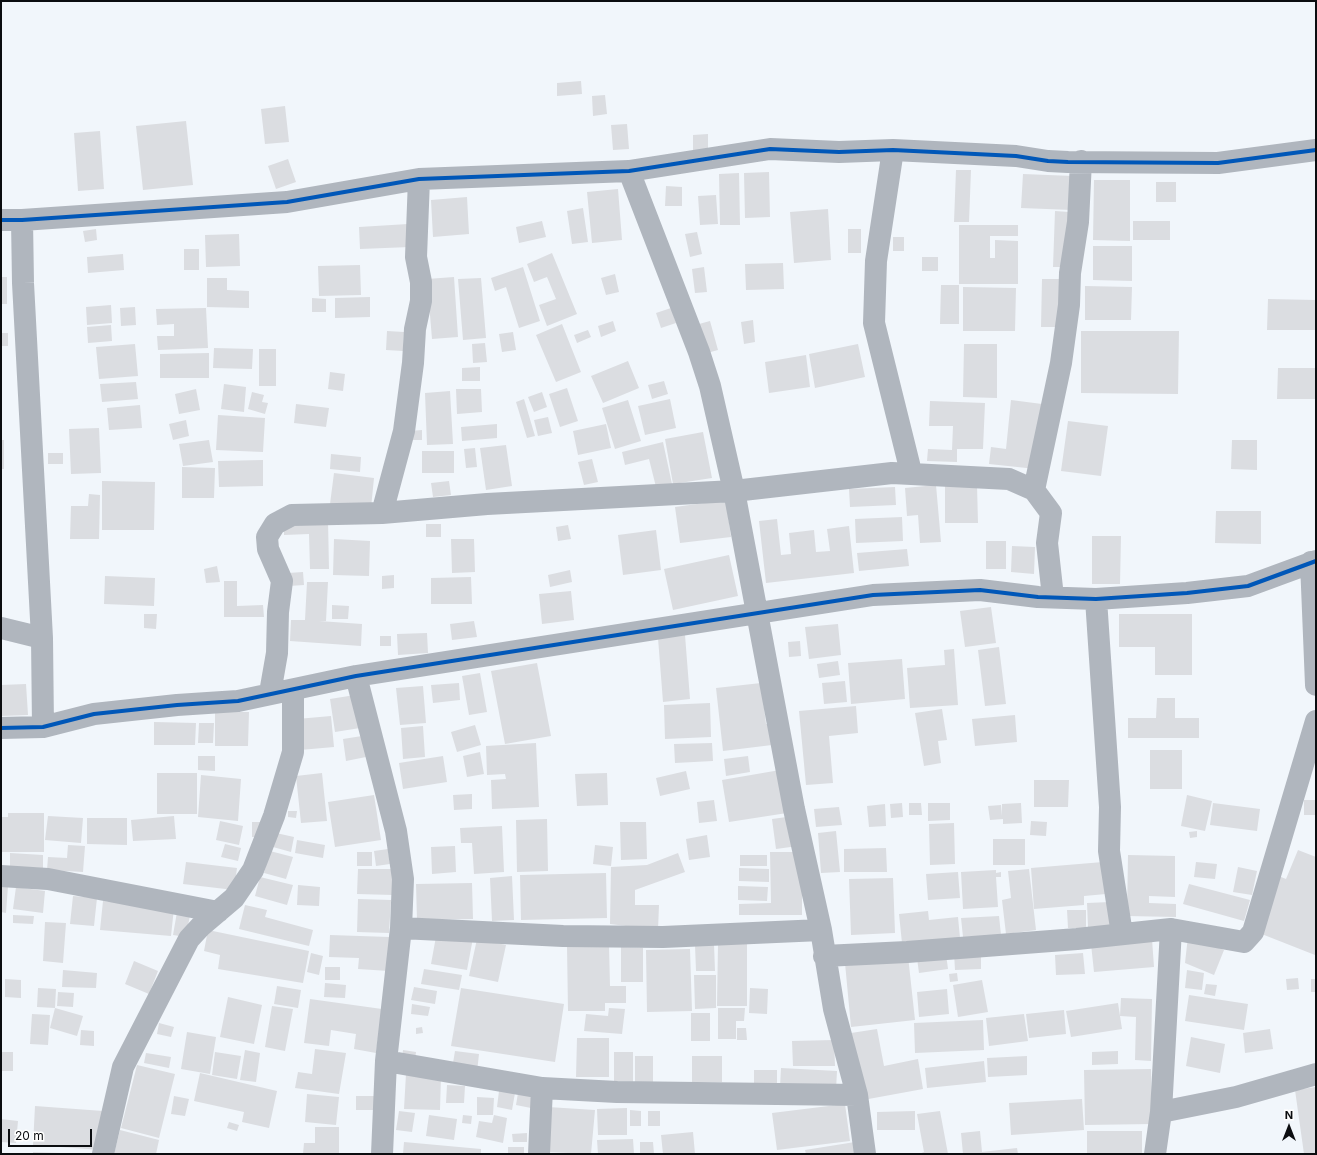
<!DOCTYPE html>
<style>
body{margin:0}
#map{position:relative;width:1317px;height:1155px;overflow:hidden;background:#f1f6fb;font-family:Inter,sans-serif}
canvas{display:block}
.frame{position:absolute;inset:0;border:2px solid #0b0d10;pointer-events:none}
.north{position:absolute;left:1269px;top:1107px;width:40px;height:40px;-webkit-text-stroke:3px #fff;paint-order:stroke;rotate:0deg;font-size:11px;font-weight:700;line-height:16px;text-align:center;color:#0b0d10}
.north::after{content:'';display:block;margin:auto;width:14px;height:18px;background:#0b0d10;clip-path:polygon(50% 0,100% 100%,50% 72%,0 100%)}
.scale{position:absolute;left:8px;top:1129px;width:84px;height:18px;box-sizing:border-box;border:2px solid #0b0d10;border-top:0;padding-left:5px;font-size:12px;line-height:14px;white-space:nowrap;color:#0b0d10;-webkit-text-stroke:3px #fff;paint-order:stroke}
</style>
<div id="map">
<canvas width="1317" height="1155"></canvas>
<div class="frame"></div>
<div class="north">N</div>
<div class="scale">20 m</div>
</div>
<script>
const ctx = document.querySelector('canvas').getContext('2d');
ctx.lineJoin = 'round';
function fillPath(path, color) { ctx.fillStyle = color; ctx.fill(path, 'evenodd'); }
const shape = rows => new Path2D(rows.map(r => 'M' + r).join(''));
function strokePath(path, color, width, dash) { ctx.strokeStyle = color; ctx.lineWidth = width; ctx.lineCap = dash ? 'butt' : 'round'; ctx.setLineDash(dash || []); ctx.stroke(path); }
fillPath(shape([
 [581,81,582,94,557,96,557,83],
 [605,95,607,114,593,116,592,96],
 [285,106,289,142,265,144,261,109],
 [186,121,193,185,143,190,136,126],
 [627,124,629,149,613,150,611,125],
 [100,131,104,189,78,191,74,133],
 [708,134,708,150,693,151,693,135],
 [288,159,296,182,276,189,268,166],
 [956,170,971,170,969,222,954,222],
 [769,172,770,217,745,218,744,173],
 [739,173,740,225,720,225,719,174],
 [1023,174,1073,176,1072,210,1021,208],
 [1094,180,1130,180,1130,241,1093,240],
 [1156,182,1176,182,1176,202,1156,202],
 [666,186,682,187,682,206,665,206],
 [618,189,622,240,592,243,587,192],
 [716,195,718,224,700,225,698,196],
 [467,197,469,234,433,237,431,200],
 [583,208,588,242,572,244,567,211],
 [828,209,831,260,794,263,790,212],
 [1055,211,1069,212,1067,267,1053,267],
 [542,221,546,237,519,243,516,227],
 [1133,221,1170,221,1170,240,1133,240],
 [408,224,410,247,360,249,359,227],
 [959,225,1018,225,1018,236,990,236,990,258,995,258,995,240,1018,241,1018,284,959,284],
 [96,229,97,240,85,242,83,231],
 [848,229,861,229,861,253,848,253],
 [697,232,702,254,690,257,685,234],
 [239,234,240,266,206,267,205,235],
 [893,237,904,237,904,251,893,251],
 [1093,246,1132,246,1132,281,1093,280],
 [184,249,199,249,199,270,184,270],
 [552,253,577,314,547,326,539,305,556,299,547,277,534,282,527,264],
 [123,254,124,270,88,273,87,257],
 [922,257,938,257,938,271,922,271],
 [783,263,784,289,746,290,745,264],
 [360,265,361,295,319,296,318,266],
 [523,267,540,321,519,328,506,287,495,291,491,278],
 [704,267,707,292,695,293,692,269],
 [615,274,619,292,606,295,601,278],
 [1,277,7,277,7,304,1,304],
 [454,277,458,337,432,339,427,279],
 [207,278,227,278,227,290,249,291,249,308,207,307],
 [481,278,486,338,463,340,458,279],
 [1042,279,1064,279,1063,327,1041,327],
 [941,285,959,285,959,324,940,324],
 [1085,286,1132,287,1131,320,1085,320],
 [963,287,1016,288,1015,331,963,331],
 [370,297,370,317,335,318,335,298],
 [312,298,326,299,326,312,312,312],
 [1268,299,1316,300,1316,330,1267,330],
 [111,305,112,323,87,325,86,307],
 [135,307,136,325,121,326,120,308],
 [206,308,208,348,158,350,157,336,174,336,174,324,157,325,156,309],
 [671,308,676,323,661,328,656,313],
 [753,320,755,342,744,344,741,322],
 [613,321,616,331,601,337,598,326],
 [710,321,718,350,707,353,699,324],
 [562,324,581,372,556,382,536,335],
 [111,325,112,341,88,343,87,327],
 [588,330,591,337,577,343,574,335],
 [387,331,404,332,403,351,386,350],
 [1081,331,1179,331,1178,394,1081,393],
 [513,332,516,350,502,352,499,334],
 [1,333,8,333,8,346,1,346],
 [485,343,487,362,473,363,472,344],
 [135,344,138,376,99,379,96,347],
 [858,344,865,377,815,388,809,354],
 [964,344,997,344,997,398,963,397],
 [214,348,253,349,252,369,213,368],
 [259,349,276,349,276,386,259,386],
 [209,353,209,378,160,378,160,354],
 [806,355,810,387,769,393,765,362],
 [628,361,639,388,603,403,591,376],
 [480,367,480,381,462,381,462,368],
 [1278,368,1316,368,1316,399,1277,399],
 [330,372,345,374,343,391,328,389],
 [664,381,668,394,652,399,648,385],
 [136,382,138,399,102,402,100,384],
 [224,384,246,387,244,412,221,409],
 [567,388,578,421,560,427,549,394],
 [196,389,200,410,179,414,175,394],
 [456,389,481,389,482,412,457,414],
 [450,391,453,444,427,445,425,393],
 [252,392,264,395,262,402,268,403,265,414,248,409],
 [542,392,547,407,534,412,528,397],
 [524,399,535,436,527,438,516,402],
 [670,399,676,428,645,435,638,406],
 [628,400,641,441,615,449,602,408],
 [1011,400,1042,404,1036,469,989,464,991,447,1006,449],
 [930,401,985,403,983,449,957,449,957,462,927,461,928,449,952,450,953,426,929,426],
 [296,404,329,408,326,427,294,423],
 [140,405,142,428,109,430,107,408],
 [218,415,265,418,263,452,216,450],
 [548,417,552,433,538,436,534,420],
 [186,420,189,436,173,440,169,424],
 [1068,421,1108,426,1101,476,1061,471],
 [497,424,497,438,462,441,461,427],
 [606,424,611,448,578,455,573,431],
 [99,428,101,473,71,474,69,429],
 [422,430,422,440,410,440,410,431],
 [703,432,712,478,673,484,665,439],
 [1,440,4,440,4,469,1,469],
 [209,440,213,462,183,466,179,444],
 [1232,440,1257,440,1257,470,1231,469],
 [663,442,672,484,656,487,649,459,625,465,622,452],
 [506,445,512,486,486,490,480,448],
 [475,448,477,467,466,468,464,449],
 [422,451,454,451,454,473,422,473],
 [48,453,63,453,63,464,48,464],
 [331,454,361,457,360,472,330,469],
 [592,459,598,482,584,485,578,462],
 [263,460,263,486,219,487,218,461],
 [182,467,215,468,214,498,182,498],
 [334,473,374,478,371,508,330,504],
 [102,481,155,482,154,530,102,530],
 [449,481,451,495,433,497,431,483],
 [936,485,941,542,920,543,918,515,907,516,905,488],
 [977,485,978,523,945,523,945,486],
 [895,487,896,505,850,507,849,489],
 [89,494,100,495,99,539,70,539,71,506,88,506],
 [726,500,731,537,680,543,675,507],
 [1216,511,1261,511,1261,544,1215,543],
 [902,517,903,541,856,543,855,519],
 [777,519,781,555,791,554,789,533,814,530,816,552,830,551,827,529,849,526,854,573,766,583,759,521],
 [328,520,329,569,310,569,309,534,284,535,284,521],
 [426,524,441,524,441,537,426,537],
 [568,525,571,539,558,541,556,527],
 [656,530,661,570,623,575,618,535],
 [1092,536,1121,536,1120,584,1092,584],
 [334,539,370,541,369,576,333,575],
 [451,539,474,539,475,572,452,573],
 [986,541,1006,541,1006,569,986,569],
 [1012,546,1035,547,1034,574,1011,572],
 [907,549,909,566,859,571,857,553],
 [729,555,738,596,673,610,664,569],
 [217,566,220,582,206,583,204,569],
 [570,570,572,582,550,587,548,575],
 [303,572,304,585,289,586,288,573],
 [394,575,394,588,382,589,382,576],
 [105,576,155,578,154,606,104,604],
 [471,577,472,604,431,604,431,578],
 [224,581,237,581,237,606,263,605,264,617,224,617],
 [307,582,328,582,326,621,319,621,362,624,361,646,290,641,291,620,305,620],
 [571,591,574,620,542,624,539,594],
 [332,605,349,606,348,619,332,619],
 [991,607,996,643,965,647,960,611],
 [144,614,157,614,156,629,144,628],
 [1119,614,1192,614,1192,675,1155,675,1155,647,1119,647],
 [474,621,477,637,452,640,450,624],
 [838,624,841,655,809,659,805,627],
 [427,633,428,653,398,655,397,634],
 [685,635,690,699,663,702,658,638],
 [380,636,391,636,391,646,380,646],
 [800,641,801,656,789,657,788,642],
 [999,647,1006,704,985,706,978,650],
 [954,649,958,705,910,708,907,668,945,665,944,650],
 [902,659,905,699,851,704,848,663],
 [838,661,840,675,819,678,817,664],
 [537,663,551,736,505,744,491,671],
 [480,673,487,712,469,715,462,676],
 [845,681,847,702,824,704,822,683],
 [459,683,460,700,433,703,431,685],
 [761,683,766,724,769,724,772,745,723,751,716,688],
 [26,684,28,715,1,716,1,685],
 [423,686,426,723,400,725,396,688],
 [355,695,360,728,335,732,330,699],
 [1157,698,1175,698,1175,718,1199,718,1199,738,1128,738,1128,718,1156,718],
 [710,703,711,737,665,739,664,705],
 [856,706,858,733,829,736,833,783,806,785,799,711],
 [942,709,947,740,938,741,941,763,924,766,915,713],
 [215,712,249,712,248,746,215,746],
 [1015,715,1017,742,975,746,972,719],
 [331,716,334,747,300,750,297,719],
 [154,722,196,723,195,745,154,745],
 [199,723,214,723,213,743,198,743],
 [475,725,481,745,457,752,451,732],
 [423,726,425,757,403,759,401,728],
 [362,736,366,757,346,761,343,739],
 [536,743,539,807,492,809,491,780,506,779,505,774,487,775,486,746],
 [712,743,713,761,675,763,674,744],
 [1150,750,1182,750,1182,789,1150,789],
 [480,752,484,774,467,777,463,756],
 [198,756,215,756,215,771,198,770],
 [443,756,447,782,403,789,399,763],
 [748,756,750,772,726,776,724,759],
 [780,770,787,813,729,822,722,780],
 [686,771,690,789,660,796,656,778],
 [157,773,197,773,197,814,157,814],
 [322,773,327,821,301,823,296,776],
 [607,773,608,805,577,806,575,774],
 [201,775,241,779,238,821,198,817],
 [1034,780,1069,780,1068,807,1034,807],
 [472,794,472,809,454,810,453,795],
 [374,795,381,840,335,847,328,802],
 [1187,795,1212,801,1205,831,1181,826],
 [714,800,717,821,699,823,697,802],
 [1304,800,1316,800,1316,815,1304,815],
 [902,803,903,817,891,818,890,804],
 [909,803,921,803,922,815,909,815],
 [928,803,950,803,950,820,928,821],
 [1021,803,1022,823,1003,824,1003,819,990,820,988,806,1001,805,1002,816,1002,804],
 [1213,803,1260,809,1257,831,1210,825],
 [885,804,886,826,869,827,867,806],
 [839,807,842,825,816,827,814,809],
 [288,811,297,811,296,818,288,817],
 [8,813,44,813,44,852,1,852,1,817,8,817],
 [48,816,83,818,81,843,45,840],
 [174,816,176,839,133,841,131,820],
 [794,816,798,846,776,849,772,819],
 [87,818,127,818,127,845,87,844],
 [547,819,548,871,517,872,516,820],
 [220,821,243,826,239,845,216,840],
 [1031,821,1047,822,1046,836,1030,835],
 [252,822,265,822,265,837,252,837],
 [620,822,646,822,647,859,621,860],
 [954,823,955,864,930,865,929,824],
 [502,826,504,872,474,874,472,843,461,843,460,828],
 [836,831,840,872,821,873,818,833],
 [1197,831,1197,837,1190,838,1189,832],
 [276,833,294,837,291,852,273,847],
 [707,835,710,857,689,860,686,839],
 [993,839,1025,839,1025,865,993,865],
 [297,840,325,845,323,858,295,853],
 [225,844,241,848,238,861,221,857],
 [68,845,85,846,83,872,47,870,48,857,67,858],
 [595,845,613,847,611,866,593,864],
 [455,846,456,872,432,874,431,847],
 [886,848,887,872,844,872,844,849],
 [388,849,390,864,376,866,374,851],
 [1298,850,1316,857,1315,955,1254,931,1276,875,1286,879],
 [270,851,293,857,286,879,264,873],
 [357,852,372,852,372,866,357,866],
 [770,852,802,852,802,915,739,915,739,904,771,903],
 [10,853,43,855,43,868,10,867],
 [678,853,685,872,635,890,635,905,659,905,658,930,610,924,611,867,647,865],
 [740,855,767,855,767,866,740,866],
 [1128,855,1175,856,1175,897,1149,896,1149,903,1176,904,1176,917,1127,916],
 [186,862,237,868,234,890,183,884],
 [1103,862,1106,894,1084,896,1084,905,1034,909,1031,868],
 [1196,862,1217,864,1215,879,1194,877],
 [1238,867,1257,871,1252,895,1233,892],
 [739,868,769,869,769,882,739,881],
 [358,869,393,869,393,895,357,894],
 [1029,869,1036,930,1006,934,1002,900,1011,898,1008,871],
 [996,870,996,873,1001,872,1001,877,996,877,998,907,963,909,961,872],
 [958,872,960,898,928,900,926,874],
 [606,873,607,918,521,920,520,875],
 [512,876,514,920,492,921,490,878],
 [260,877,293,885,287,905,255,896],
 [893,878,895,933,851,935,849,879],
 [472,883,473,919,417,920,416,884],
 [1189,884,1250,900,1244,921,1183,904],
 [298,885,320,887,319,906,297,905],
 [1,886,8,886,6,913,1,912],
 [738,886,768,887,767,901,738,900],
 [16,887,45,891,43,913,13,909],
 [73,896,97,898,94,926,70,924],
 [358,899,391,900,389,933,357,932],
 [103,901,174,908,171,936,100,930],
 [1110,902,1111,926,1088,927,1087,903],
 [245,905,267,910,265,917,313,930,309,946,239,929],
 [1067,910,1086,910,1086,928,1068,928],
 [928,911,929,920,958,917,960,938,902,943,899,914],
 [177,912,190,915,186,937,173,935],
 [13,915,34,916,33,924,13,923],
 [999,916,1001,935,963,937,961,918],
 [45,922,66,923,63,963,43,961],
 [208,930,309,951,303,983,218,969,220,955,204,951],
 [437,931,473,938,467,970,431,964],
 [330,935,390,937,389,971,358,969,359,958,329,957],
 [1188,936,1224,950,1214,975,1185,963],
 [477,939,506,945,498,982,469,976],
 [1152,939,1154,967,1094,972,1091,944],
 [714,944,715,971,696,971,695,945],
 [718,944,747,944,747,1006,717,1006],
 [609,945,610,986,626,986,626,1003,605,1003,605,1011,568,1011,567,946],
 [621,947,643,948,643,982,621,982],
 [690,949,692,1011,647,1012,646,950],
 [311,953,323,956,319,975,307,972],
 [954,953,981,953,981,969,955,970],
 [1083,953,1085,974,1056,975,1055,955],
 [946,954,948,969,919,973,917,958],
 [908,956,915,1020,851,1027,845,963],
 [134,961,158,971,149,994,125,984],
 [325,967,340,967,340,980,325,980],
 [424,969,462,975,459,990,421,984],
 [63,970,97,973,96,988,62,987],
 [1187,970,1204,973,1202,990,1185,988],
 [957,973,958,981,950,982,949,974],
 [694,975,716,975,716,1008,695,1009],
 [1298,978,1299,989,1287,990,1286,979],
 [5,979,21,980,21,998,5,997],
 [1311,979,1316,979,1316,992,1311,992],
 [982,980,988,1012,958,1017,953,985],
 [325,983,346,985,345,998,324,997],
 [1206,984,1217,985,1215,996,1204,994],
 [277,986,301,990,298,1008,274,1004],
 [414,987,437,991,435,1004,411,1000],
 [38,988,56,989,55,1008,37,1007],
 [461,988,564,1004,555,1062,451,1046],
 [750,988,768,989,767,1014,749,1013],
 [947,989,949,1014,919,1017,917,992],
 [58,992,74,993,73,1007,57,1006],
 [1189,995,1248,1004,1244,1030,1185,1021],
 [228,997,262,1005,254,1044,220,1037],
 [1121,998,1152,999,1151,1061,1135,1060,1136,1017,1120,1016],
 [310,999,382,1009,376,1053,354,1049,356,1034,331,1030,329,1046,304,1043],
 [1118,1003,1122,1029,1071,1037,1066,1011],
 [412,1004,430,1007,428,1016,411,1014],
 [272,1006,293,1009,285,1051,265,1047],
 [55,1008,83,1016,77,1036,50,1028],
 [609,1008,625,1009,622,1034,584,1031,586,1014,608,1016],
 [718,1008,745,1008,744,1021,736,1021,736,1039,718,1039],
 [1064,1010,1066,1034,1029,1038,1026,1014],
 [691,1013,710,1013,710,1041,691,1041],
 [32,1014,50,1015,48,1045,30,1044],
 [1024,1014,1028,1041,989,1046,986,1018],
 [983,1020,984,1050,915,1053,914,1023],
 [159,1023,174,1027,171,1037,157,1034],
 [422,1027,423,1033,416,1034,416,1028],
 [737,1028,746,1028,747,1040,737,1040],
 [877,1029,884,1066,918,1059,923,1089,863,1100,851,1033],
 [1270,1029,1273,1049,1245,1053,1243,1033],
 [81,1030,94,1031,94,1046,80,1045],
 [187,1032,216,1037,210,1074,181,1069],
 [1191,1037,1225,1044,1220,1073,1186,1066],
 [577,1038,609,1038,609,1077,576,1077],
 [834,1040,835,1066,793,1066,792,1041],
 [315,1049,346,1053,339,1094,295,1088,298,1072,312,1074],
 [245,1050,260,1053,256,1082,240,1080],
 [403,1050,416,1052,415,1061,402,1059],
 [455,1051,479,1054,477,1072,452,1069],
 [1118,1051,1118,1064,1092,1065,1092,1052],
 [1,1052,13,1052,13,1071,1,1071],
 [215,1052,241,1056,237,1079,212,1075],
 [614,1052,633,1052,633,1083,614,1084],
 [146,1053,171,1057,169,1068,144,1063],
 [635,1056,653,1056,653,1085,635,1085],
 [692,1056,722,1056,722,1082,692,1082],
 [1027,1056,1027,1075,988,1077,987,1058],
 [984,1061,986,1082,927,1088,925,1068],
 [137,1065,175,1074,159,1138,121,1128],
 [781,1068,837,1071,836,1090,780,1087],
 [1151,1069,1152,1124,1085,1125,1084,1070],
 [754,1070,777,1070,777,1087,754,1087],
 [200,1073,277,1091,269,1128,242,1122,244,1112,194,1101],
 [406,1074,441,1076,440,1110,404,1109],
 [447,1085,465,1086,464,1103,446,1103],
 [519,1087,534,1090,531,1108,516,1105],
 [1316,1087,1316,1154,1304,1154,1295,1090],
 [499,1091,515,1093,512,1110,497,1107],
 [307,1094,339,1097,336,1125,305,1122],
 [174,1096,189,1099,185,1116,171,1114],
 [356,1096,378,1096,378,1110,356,1110],
 [477,1097,494,1098,493,1115,477,1115],
 [1082,1099,1084,1130,1011,1135,1009,1103],
 [845,1104,850,1141,777,1150,772,1113],
 [35,1106,103,1111,101,1150,33,1145],
 [548,1107,595,1110,591,1154,545,1152],
 [627,1108,627,1135,598,1135,597,1109],
 [630,1110,641,1111,641,1126,630,1126],
 [399,1111,415,1113,412,1132,396,1130],
 [648,1111,660,1111,660,1126,648,1126],
 [915,1111,915,1130,877,1130,877,1112],
 [940,1111,948,1154,919,1154,924,1152,917,1114],
 [429,1115,457,1119,454,1140,426,1136],
 [463,1115,472,1116,471,1124,462,1123],
 [494,1115,507,1118,503,1143,476,1137,479,1121,492,1123],
 [1,1119,18,1121,16,1143,1,1142],
 [229,1122,239,1125,237,1131,227,1128],
 [315,1127,339,1127,339,1154,303,1154,304,1143,315,1143],
 [120,1130,159,1140,156,1154,114,1154],
 [980,1131,982,1152,1017,1148,1018,1154,963,1154,961,1133],
 [1087,1131,1142,1131,1142,1154,1087,1154],
 [693,1132,695,1154,663,1154,661,1135],
 [527,1133,527,1142,513,1142,512,1134],
 [633,1139,634,1154,598,1154,597,1140],
 [404,1142,481,1149,481,1154,403,1154],
 [640,1142,653,1142,654,1154,640,1154],
 [855,1142,857,1154,806,1154,805,1150],
 [508,1147,524,1147,524,1154,508,1154],
 [33,1152,61,1153,61,1154,33,1154]
]), '#dbdde1');
strokePath(shape([
 [893,150,876,261,874,323,911,472],
 [629,171,699,352,710,386,734,491,892,473,1009,479,1034,490,1051,513,1047,543,1053,597],
 [1,220,22,220,287,202,419,179,629,171,770,149,839,152,893,150,1016,156,1048,161,1068,162,1218,163,1316,150],
 [22,220,23,283,42,638,43,727],
 [1034,490,1061,363,1069,305,1070,273,1078,222,1081,161],
 [382,513,404,431,413,363,415,329,421,301,421,282,416,257,419,179],
 [1311,562,1316,685],
 [1096,599,1110,807,1109,851,1122,934],
 [1,628,42,638],
 [356,676,396,831,403,879,401,928,386,1061,382,1154],
 [270,693,277,653,278,612,282,581,268,549,267,537,275,524,292,515,382,513,487,504,734,491,794,809,821,930,834,1009,857,1095,865,1154],
 [1,728,43,727,94,714,177,705,238,701,356,676,873,595,980,590,1038,597,1096,599,1187,593,1248,586,1316,561],
 [1,876,48,879,218,912],
 [401,928,563,936,663,937,821,930],
 [824,956,907,952,1077,939,1171,929,1244,942,1253,932,1316,721],
 [386,1061,542,1088,617,1092,857,1095],
 [1161,1112,1236,1097,1316,1074],
 [103,1154,123,1067,189,939,201,926,234,898,253,870,274,816,293,752,293,690],
 [539,1154,542,1088],
 [1155,1154,1161,1112,1171,929]
]), '#b0b6be', 22);
strokePath(shape([
 [1,220,22,220,287,202,419,179,629,171,770,149,839,152,893,150,1016,156,1048,161,1068,162,1218,163,1316,150],
 [1,728,43,727,94,714,177,705,238,701,356,676,873,595,980,590,1038,597,1096,599,1187,593,1248,586,1316,561]
]), '#0057b8', 4);
</script>
